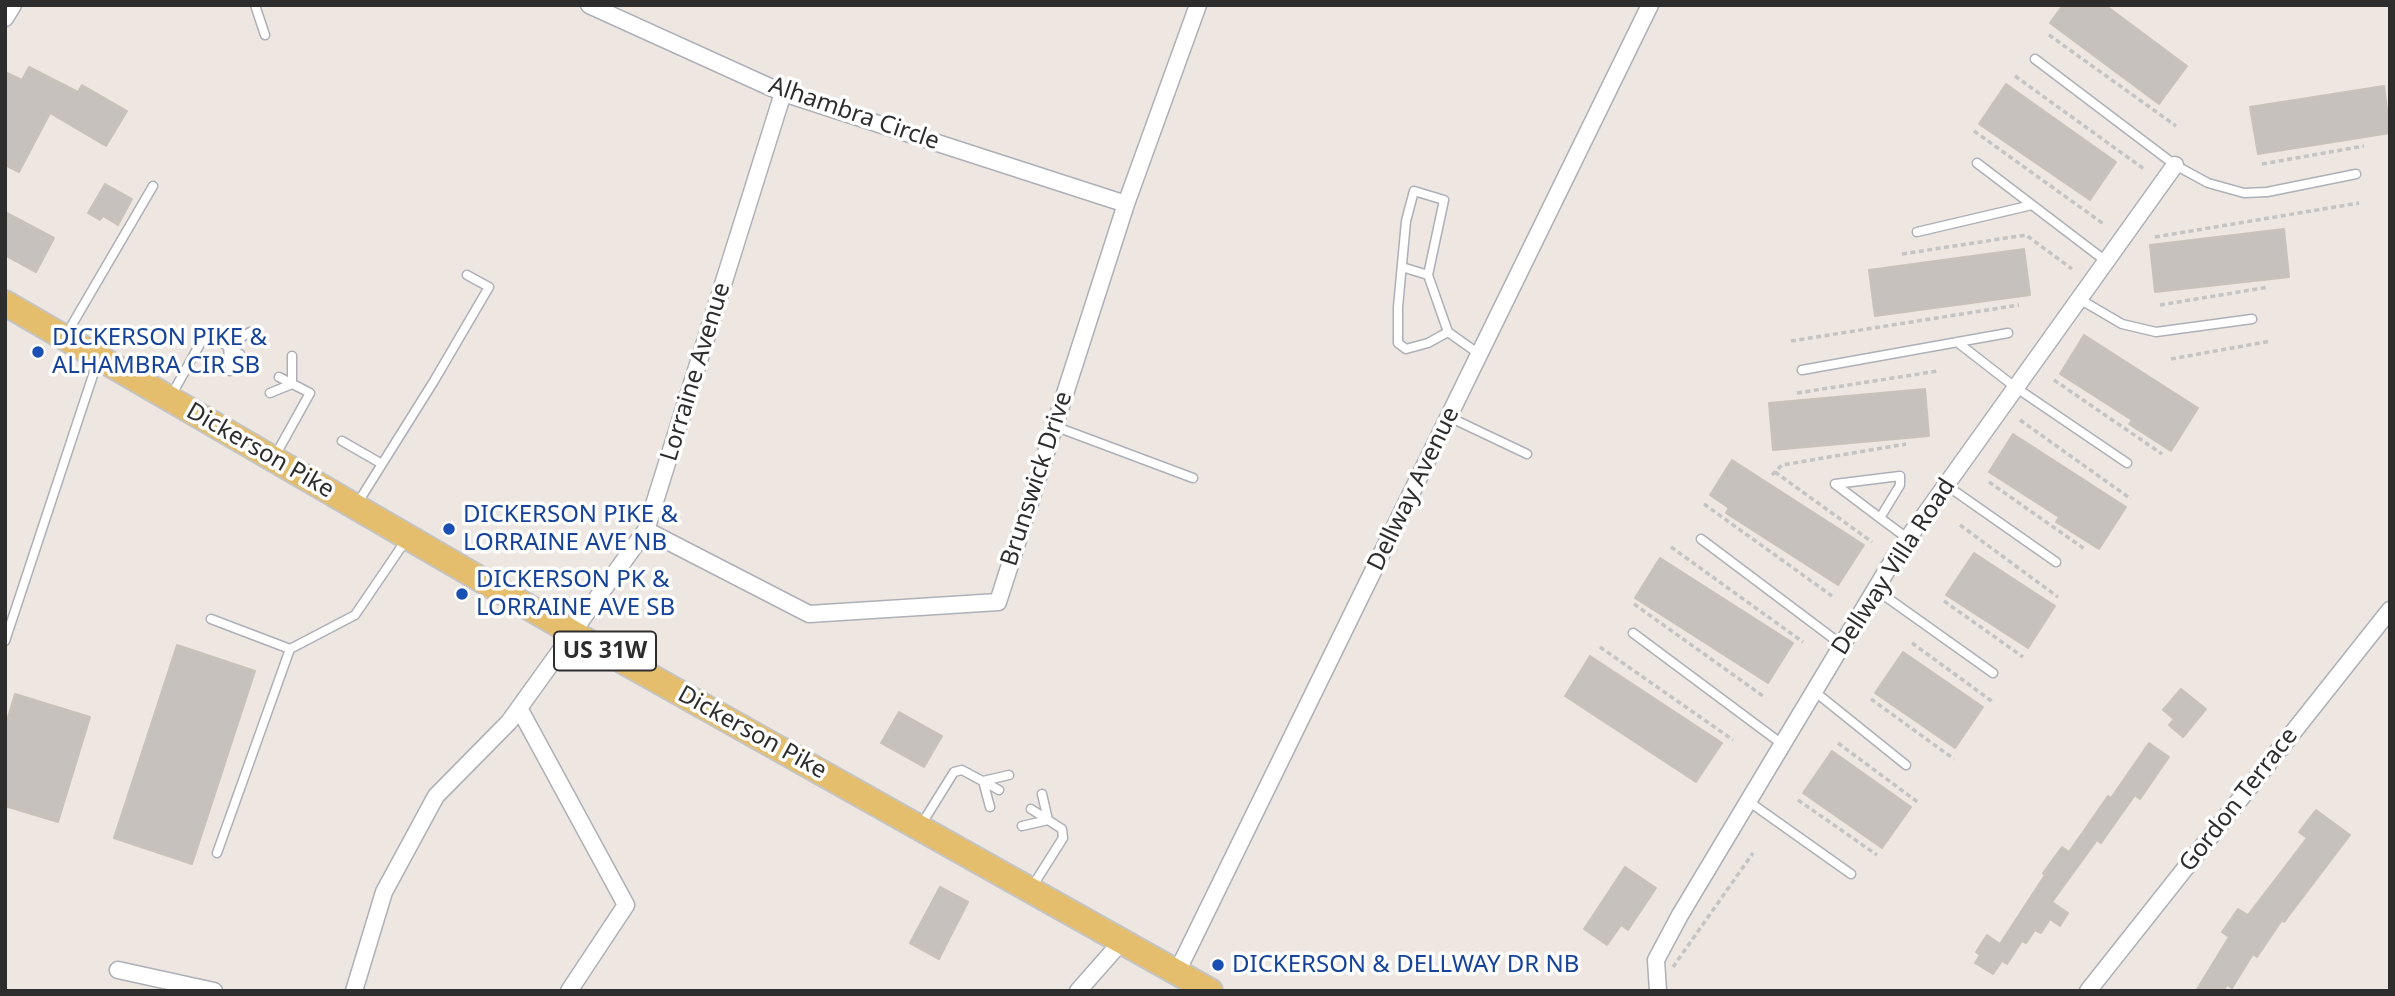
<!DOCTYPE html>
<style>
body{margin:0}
#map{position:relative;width:2395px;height:996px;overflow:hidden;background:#ede6e1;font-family:"Noto Sans",sans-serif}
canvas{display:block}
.frame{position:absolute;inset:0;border:7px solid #2d2d2d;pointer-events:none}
</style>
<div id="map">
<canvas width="2395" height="996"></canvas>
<div class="frame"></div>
</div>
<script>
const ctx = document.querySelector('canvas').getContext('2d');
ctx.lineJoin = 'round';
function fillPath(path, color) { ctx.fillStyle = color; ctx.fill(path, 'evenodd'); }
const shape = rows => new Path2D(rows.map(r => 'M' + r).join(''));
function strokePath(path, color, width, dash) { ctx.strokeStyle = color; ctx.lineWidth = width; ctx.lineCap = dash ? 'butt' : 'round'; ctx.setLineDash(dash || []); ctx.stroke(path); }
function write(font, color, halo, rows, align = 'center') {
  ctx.font = font + ' "Noto Sans",sans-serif'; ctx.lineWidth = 7; ctx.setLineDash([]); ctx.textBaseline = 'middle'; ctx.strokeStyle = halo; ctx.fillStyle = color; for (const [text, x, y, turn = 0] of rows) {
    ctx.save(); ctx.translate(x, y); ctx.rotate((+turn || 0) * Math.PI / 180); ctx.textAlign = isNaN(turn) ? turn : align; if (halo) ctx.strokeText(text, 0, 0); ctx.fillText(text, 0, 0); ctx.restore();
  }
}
const building = shape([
 [2063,5,2105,5,2187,66,2159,104,2050,23,2063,5],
 [29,67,78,92,82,85,127,111,106,146,50,113,19,172,5,165,5,72,22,80,29,67],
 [2006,84,2116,162,2090,200,1979,124,2006,84],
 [2384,86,2390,133,2258,154,2250,107,2384,86],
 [105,184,132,199,118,225,103,216,100,220,88,213,105,184],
 [5,212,54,238,36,272,5,255,5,212],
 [2284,229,2289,277,2155,292,2150,245,2284,229],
 [2024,249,2030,295,1875,316,1869,270,2024,249],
 [2084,335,2198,408,2171,451,2129,424,2132,420,2060,374,2084,335],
 [1925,389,1929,436,1773,450,1769,403,1925,389],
 [2013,434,2126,507,2099,549,2056,522,2059,517,1989,472,2013,434],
 [1732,460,1864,545,1838,585,1726,513,1729,508,1710,495,1732,460],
 [1974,553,2055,606,2028,648,1946,595,1974,553],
 [1660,558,1793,643,1768,683,1635,598,1660,558],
 [177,645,255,671,192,864,114,838,177,645],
 [1903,652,1983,707,1955,748,1875,693,1903,652],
 [1590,656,1722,743,1696,782,1565,696,1590,656],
 [2181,689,2206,709,2183,737,2169,725,2174,719,2163,710,2181,689],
 [15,694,90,717,58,822,5,806,5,727,15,694],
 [899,712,942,736,924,767,881,743,899,712],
 [2149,743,2169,757,2140,799,2135,795,2101,843,2097,840,2052,902,2068,913,2060,926,2050,919,2041,933,2035,930,2026,943,2022,941,2007,964,2002,961,1993,974,1975,963,1980,955,1976,952,1987,935,2000,944,2045,875,2043,873,2062,847,2069,852,2108,796,2111,798,2149,743],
 [1832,751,1911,807,1882,848,1803,793,1832,751],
 [2316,810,2350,835,2284,922,2282,920,2257,957,2253,954,2232,988,2227,985,2223,991,2196,991,2229,937,2222,932,2238,909,2248,915,2307,838,2299,832,2316,810],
 [1625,867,1656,888,1628,930,1621,925,1607,945,1584,929,1625,867],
 [940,887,968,902,939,959,910,943,940,887]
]);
fillPath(building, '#c6c1bc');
strokePath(building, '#c8c2ba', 2);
const service = shape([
 [255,5,265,35],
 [2035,59,2175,165,2208,183,2244,193,2267,192,2356,174],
 [1977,163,2107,262],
 [1917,232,2032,205],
 [1402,267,1428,275],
 [2081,300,2122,324,2156,332,2252,319],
 [1448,332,1428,343,1406,349,1398,343,1398,307,1406,221,1414,191,1444,200,1428,275,1448,332,1479,354],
 [66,335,153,186],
 [1957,342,2015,387,2127,463],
 [228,346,250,332],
 [228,346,230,371],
 [292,356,292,384],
 [1802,370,2008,333],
 [270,393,292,384],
 [171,396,206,333,240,354],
 [1449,417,1527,454],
 [1054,426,1193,478],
 [342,441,382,464],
 [275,456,310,393,279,377],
 [1946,485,2056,562],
 [357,504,434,381,489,287,467,275],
 [1880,518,1900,485,1900,476,1835,484,1880,518,1907,538],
 [1701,539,1842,645],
 [1875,589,1993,673],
 [211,619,290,649],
 [1633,633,1782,744],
 [5,641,98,360],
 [1814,691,1906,765],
 [983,781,990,807],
 [983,781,1009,775],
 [1042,794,1048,820],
 [1748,801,1851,874],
 [1031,809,1062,829,1063,838,1032,887],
 [921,825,954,772,962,770,999,790],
 [1022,826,1048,820],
 [217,853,290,649,355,615,406,540]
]);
const minor = shape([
 [589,5,783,93,1126,204],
 [5,18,13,5],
 [646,530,809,614,998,602,1126,204,1198,5],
 [572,633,646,530,783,93],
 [519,708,626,905,569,991],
 [118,970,214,991],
 [1177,972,1650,5],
 [354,991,384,892,436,796,509,722,573,633],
 [1078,991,1122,941],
 [1658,991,1656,960,1680,915,1896,555,2175,165],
 [2088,991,2390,610]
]);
const primary = shape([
 [5,303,573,633,1210,991]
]);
strokePath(service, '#adb0b8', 11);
strokePath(minor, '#adb0b8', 19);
strokePath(primary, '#c4c4c4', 28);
strokePath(shape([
 [2049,35,2176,126],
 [2015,76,2144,169],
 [1974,131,2105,225],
 [2262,164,2364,146],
 [2155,237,2359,203],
 [1902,254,2026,235,2072,269],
 [2160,305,2269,287],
 [1791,341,2019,305],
 [2171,359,2271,341],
 [2054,380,2162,454],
 [1797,393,1938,371],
 [2020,420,2131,499],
 [1775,472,1872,542],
 [1772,475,1782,465,1906,444],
 [1989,482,2086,550],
 [1704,504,1832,596],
 [1960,525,2058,597],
 [1671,547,1803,642],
 [1944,601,2023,657],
 [1634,604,1763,696],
 [1912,643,1993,702],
 [1600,647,1733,740],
 [1871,699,1954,759],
 [1838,743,1919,803],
 [1798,800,1877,855],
 [1673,967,1753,853]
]), '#c4c4c4', 3.5, [5, 3.5]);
strokePath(service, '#fff', 8);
strokePath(minor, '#fff', 16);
strokePath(primary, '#e5be6d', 24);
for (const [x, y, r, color] of [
 [38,352,7,"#1a4fb4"],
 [449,529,7,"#1a4fb4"],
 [462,594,7,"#1a4fb4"],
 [1218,965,7,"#1a4fb4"]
]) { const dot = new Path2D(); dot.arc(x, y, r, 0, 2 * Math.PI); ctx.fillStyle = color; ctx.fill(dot); strokePath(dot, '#fff', 2.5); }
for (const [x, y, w] of [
 [605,651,102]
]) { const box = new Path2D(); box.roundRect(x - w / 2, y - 19.5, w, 39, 5); ctx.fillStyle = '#fff'; ctx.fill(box); strokePath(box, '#2d2d2d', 2); }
write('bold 23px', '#2d2d2d', null, [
 ["US 31W",605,651]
]);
write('24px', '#2d2d2d', '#fff', [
 ["Alhambra Circle",854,114,19],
 ["Lorraine Avenue",696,372,-73],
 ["Dickerson Pike",260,451,30],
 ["Brunswick Drive",1037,479,-72],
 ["Dellway Avenue",1414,489,-64],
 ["Dellway Villa Road",1894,567,-57],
 ["Dickerson Pike",752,733,29],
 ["Gordon Terrace",2239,800,-52]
]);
write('24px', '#164399', '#fff', [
 ["DICKERSON PIKE &",52,338],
 ["ALHAMBRA CIR SB",52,366],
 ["DICKERSON PIKE &",463,515],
 ["LORRAINE AVE NB",463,543],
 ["DICKERSON PK &",476,580],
 ["LORRAINE AVE SB",476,608],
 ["DICKERSON & DELLWAY DR NB",1232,965]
], 'left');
</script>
